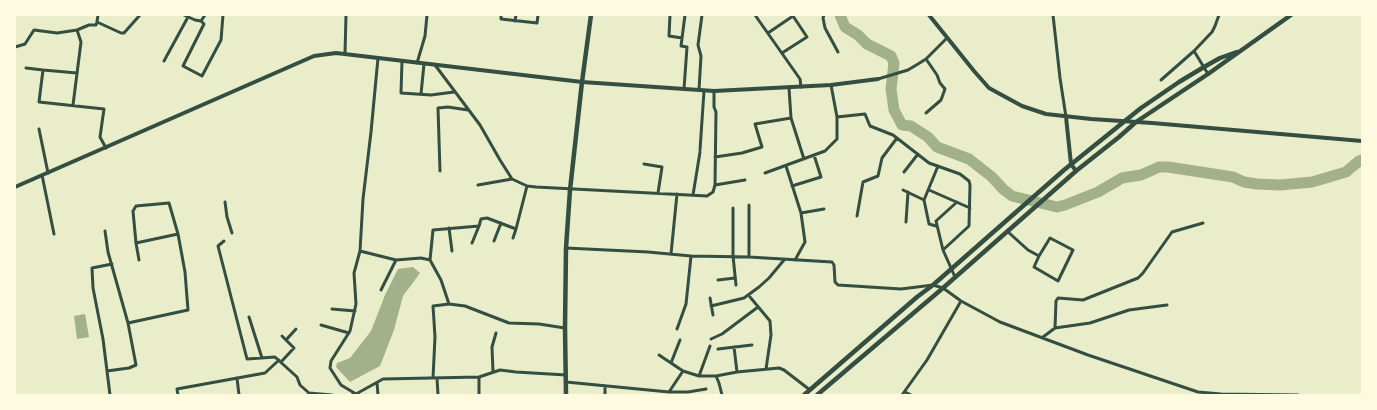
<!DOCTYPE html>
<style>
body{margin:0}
#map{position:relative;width:1377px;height:410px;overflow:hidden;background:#e9edc9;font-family:Overpass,sans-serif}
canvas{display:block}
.frame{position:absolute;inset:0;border:16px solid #fefae0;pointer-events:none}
</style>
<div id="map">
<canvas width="1377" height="410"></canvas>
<div class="frame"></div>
</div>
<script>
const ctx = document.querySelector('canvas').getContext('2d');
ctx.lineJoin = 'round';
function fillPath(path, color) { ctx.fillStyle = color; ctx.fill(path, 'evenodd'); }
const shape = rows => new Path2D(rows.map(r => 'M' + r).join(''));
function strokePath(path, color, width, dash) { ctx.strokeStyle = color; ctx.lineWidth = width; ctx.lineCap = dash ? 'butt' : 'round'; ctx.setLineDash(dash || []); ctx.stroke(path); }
fillPath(shape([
 [413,267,420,273,403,296,394,330,380,366,350,382,336,367,337,363,350,358,371,331,385,295,398,269],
 [85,314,89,337,77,339,74,316]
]), '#a3b18a');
strokePath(shape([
 [840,15,845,27,858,35,867,44,891,56,894,63,891,89,894,110,902,125,911,126,928,137,937,147,969,159,992,177,1003,189,1012,196,1020,198,1057,207,1065,205,1098,192,1122,178,1141,175,1159,167,1168,167,1233,177,1244,182,1257,184,1280,185,1312,182,1346,172,1359,161,1362,160]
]), '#a3b18a', 11);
strokePath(shape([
 [184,15,195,20,201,21,205,15],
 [501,15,501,19,537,23,538,15],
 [670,15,669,36,682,38],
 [755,15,800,79,801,87],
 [824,15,823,18,825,28,838,52],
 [1053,15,1060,78,1066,117],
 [201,21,204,24,183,66,202,76,221,40,223,15],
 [515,21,516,15],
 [97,22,98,15],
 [768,33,793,16,807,37,782,53],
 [15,47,25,44,34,30,57,33,77,30,89,25,96,25,97,22,121,33,124,33,140,15],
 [1194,51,1208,74],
 [345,54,346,15],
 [926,59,937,75,940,83,945,89,941,100,926,113],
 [164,61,188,17],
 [402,61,401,93,431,95,454,92],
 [417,63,425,36,427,15],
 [435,65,480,125,500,160,512,179,527,186,536,187,707,196,713,192,715,185,716,112,714,107,714,91],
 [26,68,43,70,39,102,104,109,100,137,106,148],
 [43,70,77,73],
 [878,79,908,70,918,64,926,59,947,38],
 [1161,80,1194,51,1212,32,1215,26,1219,15],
 [789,88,791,118,804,159],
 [684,89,687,47,681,46,685,15],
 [699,90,701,56,698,45,702,15],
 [421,94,424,64],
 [73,105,81,42,77,30],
 [837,117,865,114,870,126,893,135,929,163,960,174,969,181,970,185,969,226,943,250],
 [39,129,48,173],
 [700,150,704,91],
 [715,157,742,153,762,147,755,124,791,118],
 [644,164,662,167,658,193],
 [786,166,801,213,805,242,795,260],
 [440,171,438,108,448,107,468,110],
 [904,172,918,154],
 [765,173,825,151,837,139,837,117,831,85],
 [42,175,54,234],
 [478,185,512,179],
 [715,185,745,180],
 [792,186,821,177,814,155],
 [903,190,924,200],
 [929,190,970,208],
 [693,195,700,152],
 [225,202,227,217,232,233],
 [733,208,733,256,736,285],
 [801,213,824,209],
 [857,216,863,182,878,176,882,158,897,138],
 [906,222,908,192],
 [936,226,929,224,924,200,938,166],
 [449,228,452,251],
 [105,231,108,252,128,323,136,365,129,368,107,371],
 [1007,231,1028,250,1039,256,1050,238,1073,250,1058,281,1034,267,1039,256],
 [513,238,516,229],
 [224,241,218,246,247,359,275,357,297,377,300,385,309,393],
 [494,241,501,223],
 [136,243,178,234],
 [472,243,479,226],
 [566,248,648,252,691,256,749,257,832,262,834,265,835,282,838,285,901,289,933,285,943,288,961,301,1000,322,1088,355,1198,392,1221,394,1298,395],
 [360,251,396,260,421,258,430,260,441,280,449,304],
 [671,254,677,194],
 [749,257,749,205],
 [430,260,433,230,479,226,481,219,487,218,516,229,527,186],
 [955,277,943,250,936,221,957,202],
 [718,280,735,278],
 [381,290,396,260],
 [750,297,770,321,771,335,766,369],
 [710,298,713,315],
 [711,306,744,298,759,287,769,278,784,260],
 [332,309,355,311],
 [249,317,262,358],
 [128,323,188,310,185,272,178,234,169,203,136,206,133,211,136,243,139,260],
 [321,325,349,333],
 [1055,328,1056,301,1058,298,1083,300,1138,278,1143,273,1172,232,1203,223],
 [677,329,686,304,691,256],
 [1043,337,1055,328,1090,323,1129,310,1167,305],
 [711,339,722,334,758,307],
 [286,340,296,329],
 [734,347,737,372],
 [718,349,752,345],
 [659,355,683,371],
 [281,362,294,348,282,336],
 [671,363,680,340],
 [493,372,492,347,496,333],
 [699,376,710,346],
 [716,376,737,372,779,368,784,370,810,390],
 [237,378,239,395],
 [433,378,435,337,433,306,449,304,465,306,509,323,539,324,565,328],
 [437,378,438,395],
 [566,382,669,392,683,371,699,376,716,376,719,383,722,395],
 [377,383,378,395],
 [669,392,688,392,706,389],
 [905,392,911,395],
 [356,394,341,385,330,368,331,361,350,331,356,304,354,273,360,251,363,199,371,132,378,58],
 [110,395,103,339,93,288,92,268,112,264],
 [178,395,177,389,265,373,279,360],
 [308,395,309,393,332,395],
 [352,395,356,394,383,379,479,377,500,370,516,372,566,375],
 [479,395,479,377],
 [605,395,605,386],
 [902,395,927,360,961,301]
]), '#344e41', 3);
strokePath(shape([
 [929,15,974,71,989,88,1022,106,1046,114,1091,119,1152,123,1362,141],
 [1066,117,1071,164,1076,171],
 [15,187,314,56,336,53,582,82,714,91,831,85,878,79]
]), '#344e41', 4);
strokePath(shape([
 [566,395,565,328,566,248,570,190,582,82,591,15],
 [804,395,917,297,933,285,1064,170,1141,108,1179,82,1204,67,1220,58,1237,52],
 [817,395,943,288,1076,171,1119,137,1136,122,1208,74,1291,15]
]), '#344e41', 4.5);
</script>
